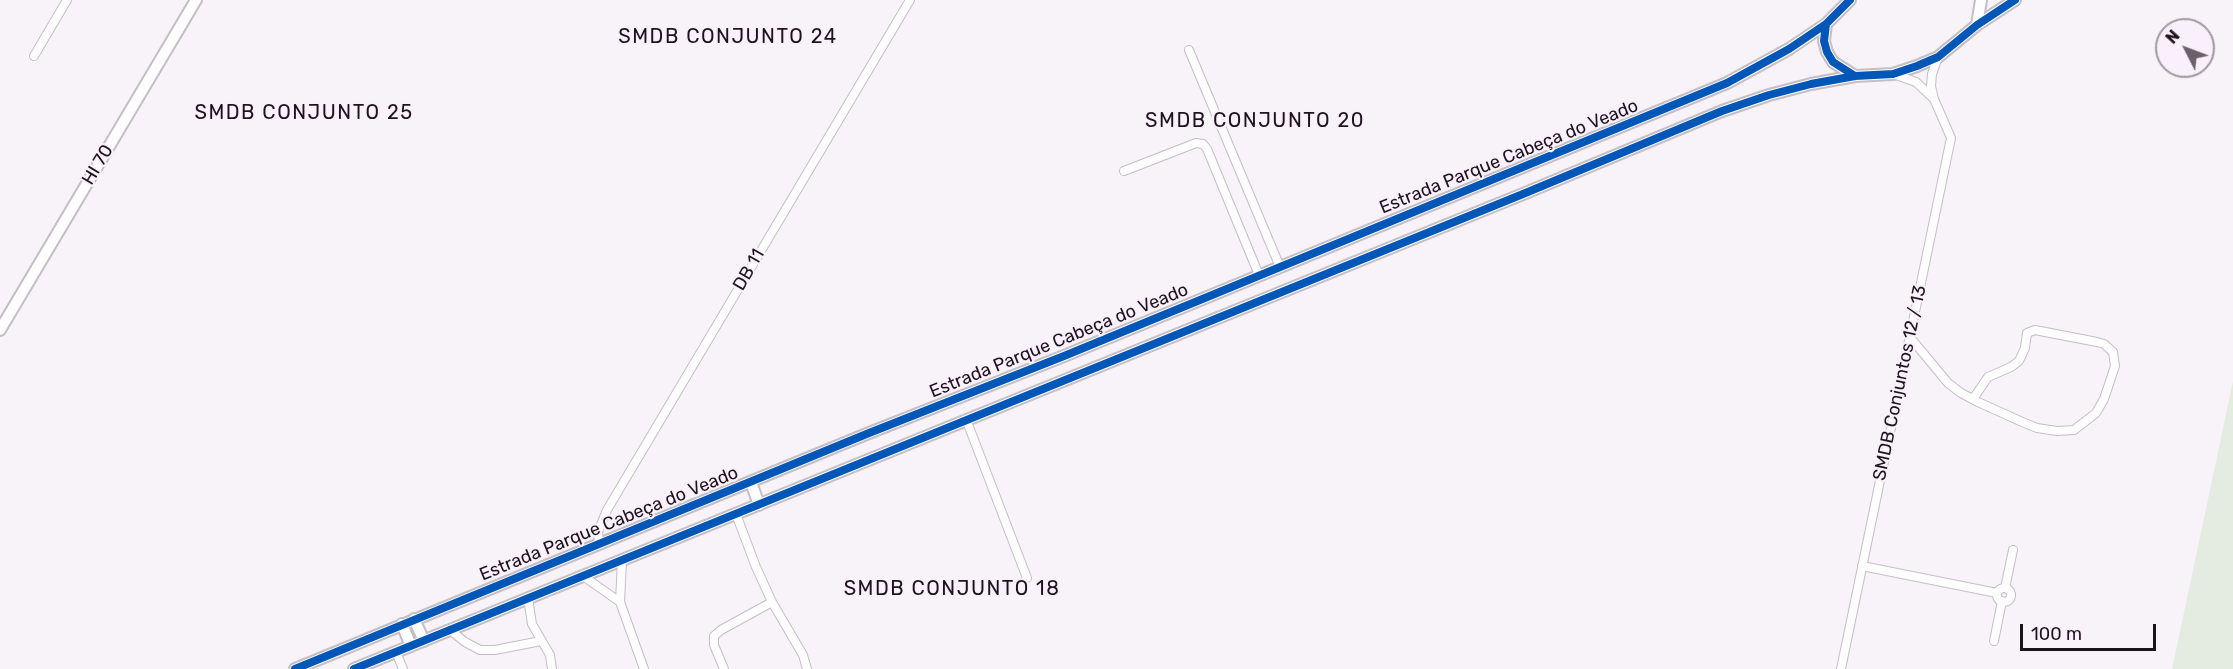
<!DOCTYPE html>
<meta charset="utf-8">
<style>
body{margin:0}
#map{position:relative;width:2233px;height:669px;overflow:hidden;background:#f8f3f8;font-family:Rubik,sans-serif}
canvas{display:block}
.north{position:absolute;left:2155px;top:18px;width:60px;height:60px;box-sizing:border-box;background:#faf0fb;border:2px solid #a198a2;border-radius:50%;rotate:312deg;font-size:16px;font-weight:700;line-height:24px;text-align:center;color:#1c141d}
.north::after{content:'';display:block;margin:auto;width:21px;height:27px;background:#69626a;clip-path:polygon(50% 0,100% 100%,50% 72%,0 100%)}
.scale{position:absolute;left:2020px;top:624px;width:136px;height:27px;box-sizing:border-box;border:3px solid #1c141d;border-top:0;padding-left:8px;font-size:18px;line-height:21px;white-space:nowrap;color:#1c141d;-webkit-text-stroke:4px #faf0fb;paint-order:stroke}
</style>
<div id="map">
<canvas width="2233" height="669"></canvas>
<div class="north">N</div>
<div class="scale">100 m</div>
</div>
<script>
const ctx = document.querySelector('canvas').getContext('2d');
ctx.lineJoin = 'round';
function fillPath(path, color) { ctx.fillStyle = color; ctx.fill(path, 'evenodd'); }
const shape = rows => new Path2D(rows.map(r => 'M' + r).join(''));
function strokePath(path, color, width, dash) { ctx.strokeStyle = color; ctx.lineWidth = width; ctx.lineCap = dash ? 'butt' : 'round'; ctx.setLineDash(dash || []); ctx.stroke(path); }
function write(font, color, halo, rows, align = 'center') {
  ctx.font = font + ' Rubik,sans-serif'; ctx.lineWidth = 4.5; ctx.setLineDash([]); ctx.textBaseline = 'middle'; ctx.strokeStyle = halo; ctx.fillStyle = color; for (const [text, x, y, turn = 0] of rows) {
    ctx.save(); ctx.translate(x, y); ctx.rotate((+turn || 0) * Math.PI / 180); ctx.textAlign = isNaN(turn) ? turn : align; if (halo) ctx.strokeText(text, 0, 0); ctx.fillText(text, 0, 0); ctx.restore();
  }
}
fillPath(shape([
 [2233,381,2233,669,2172,669]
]), '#e4ebe1');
const minor = shape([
 [1189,50,1280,267],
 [34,56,67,0],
 [1893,74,1916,82,1933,98],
 [1124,171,1196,143,1203,144,1207,149,1259,275],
 [1909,336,1948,383,1961,393,1978,402,2020,421,2037,428,2057,431,2074,430,2096,413,2104,399,2115,366,2113,352,2104,344,2097,342,2035,330,2027,333,2025,348,2019,361,2011,367,1988,377,1973,399],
 [966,419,1027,578],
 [736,514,756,567,772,602,803,655,807,669],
 [599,544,598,532,607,510,910,0],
 [622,560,620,602,644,669],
 [1862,566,1997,593],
 [583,576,620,602],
 [2005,588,2013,550],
 '1997 595a7 7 0 1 1 14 0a7 7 0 1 1-14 0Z',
 [528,598,532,624,550,655,552,669],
 [450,630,465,642,480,650,495,650,541,641],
 [1994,641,2002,601],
 [396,652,403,669],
 [724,669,714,645,714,636,721,630,772,602],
 [1841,669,1951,138,1934,99,1931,86,1932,74,1938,57]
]);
const tertiary = shape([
 [0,330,196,0]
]);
const secondary = shape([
 [1850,0,1826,24,1824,41,1827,52,1833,62,1855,76],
 [1977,25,1981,0],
 [751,482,759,505],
 [414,619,424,641],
 [402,624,411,646],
 [295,669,869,433,1064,356,1727,83,1789,49,1826,24],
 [354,669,1523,194,1722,111,1769,95,1811,84,1855,76,1893,74,1917,66,1938,57,1977,25,2015,0]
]);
strokePath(minor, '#c5bec5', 10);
strokePath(tertiary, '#c5bec5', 14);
strokePath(secondary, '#c5bec5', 14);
strokePath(minor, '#fefdfe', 8);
strokePath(tertiary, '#fefdfe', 10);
strokePath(secondary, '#fefdfe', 10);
strokePath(shape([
 [1850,0,1826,24,1824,41,1827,52,1833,62,1855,76],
 [295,669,869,433,1064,356,1727,83,1789,49,1826,24],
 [354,669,1523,194,1722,111,1769,95,1811,84,1855,76,1893,74,1917,66,1938,57,1977,25,2015,0]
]), '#0057b8', 8);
write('18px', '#1c141d', '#faf0fb', [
 ["Estrada Parque Cabeça do Veado",1509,157,-22],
 ["HI 70",98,165,-59],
 ["DB 11",749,270,-60],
 ["Estrada Parque Cabeça do Veado",1059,341,-22],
 ["SMDB Conjuntos 12 / 13",1900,383,-78],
 ["Estrada Parque Cabeça do Veado",609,524,-22]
]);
ctx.letterSpacing = '1.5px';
write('20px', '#1c141d', '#faf0fb', [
 ["SMDB CONJUNTO 24",728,37],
 ["SMDB CONJUNTO 25",304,113],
 ["SMDB CONJUNTO 20",1255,121],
 ["SMDB CONJUNTO 18",952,589]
]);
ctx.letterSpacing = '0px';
</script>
